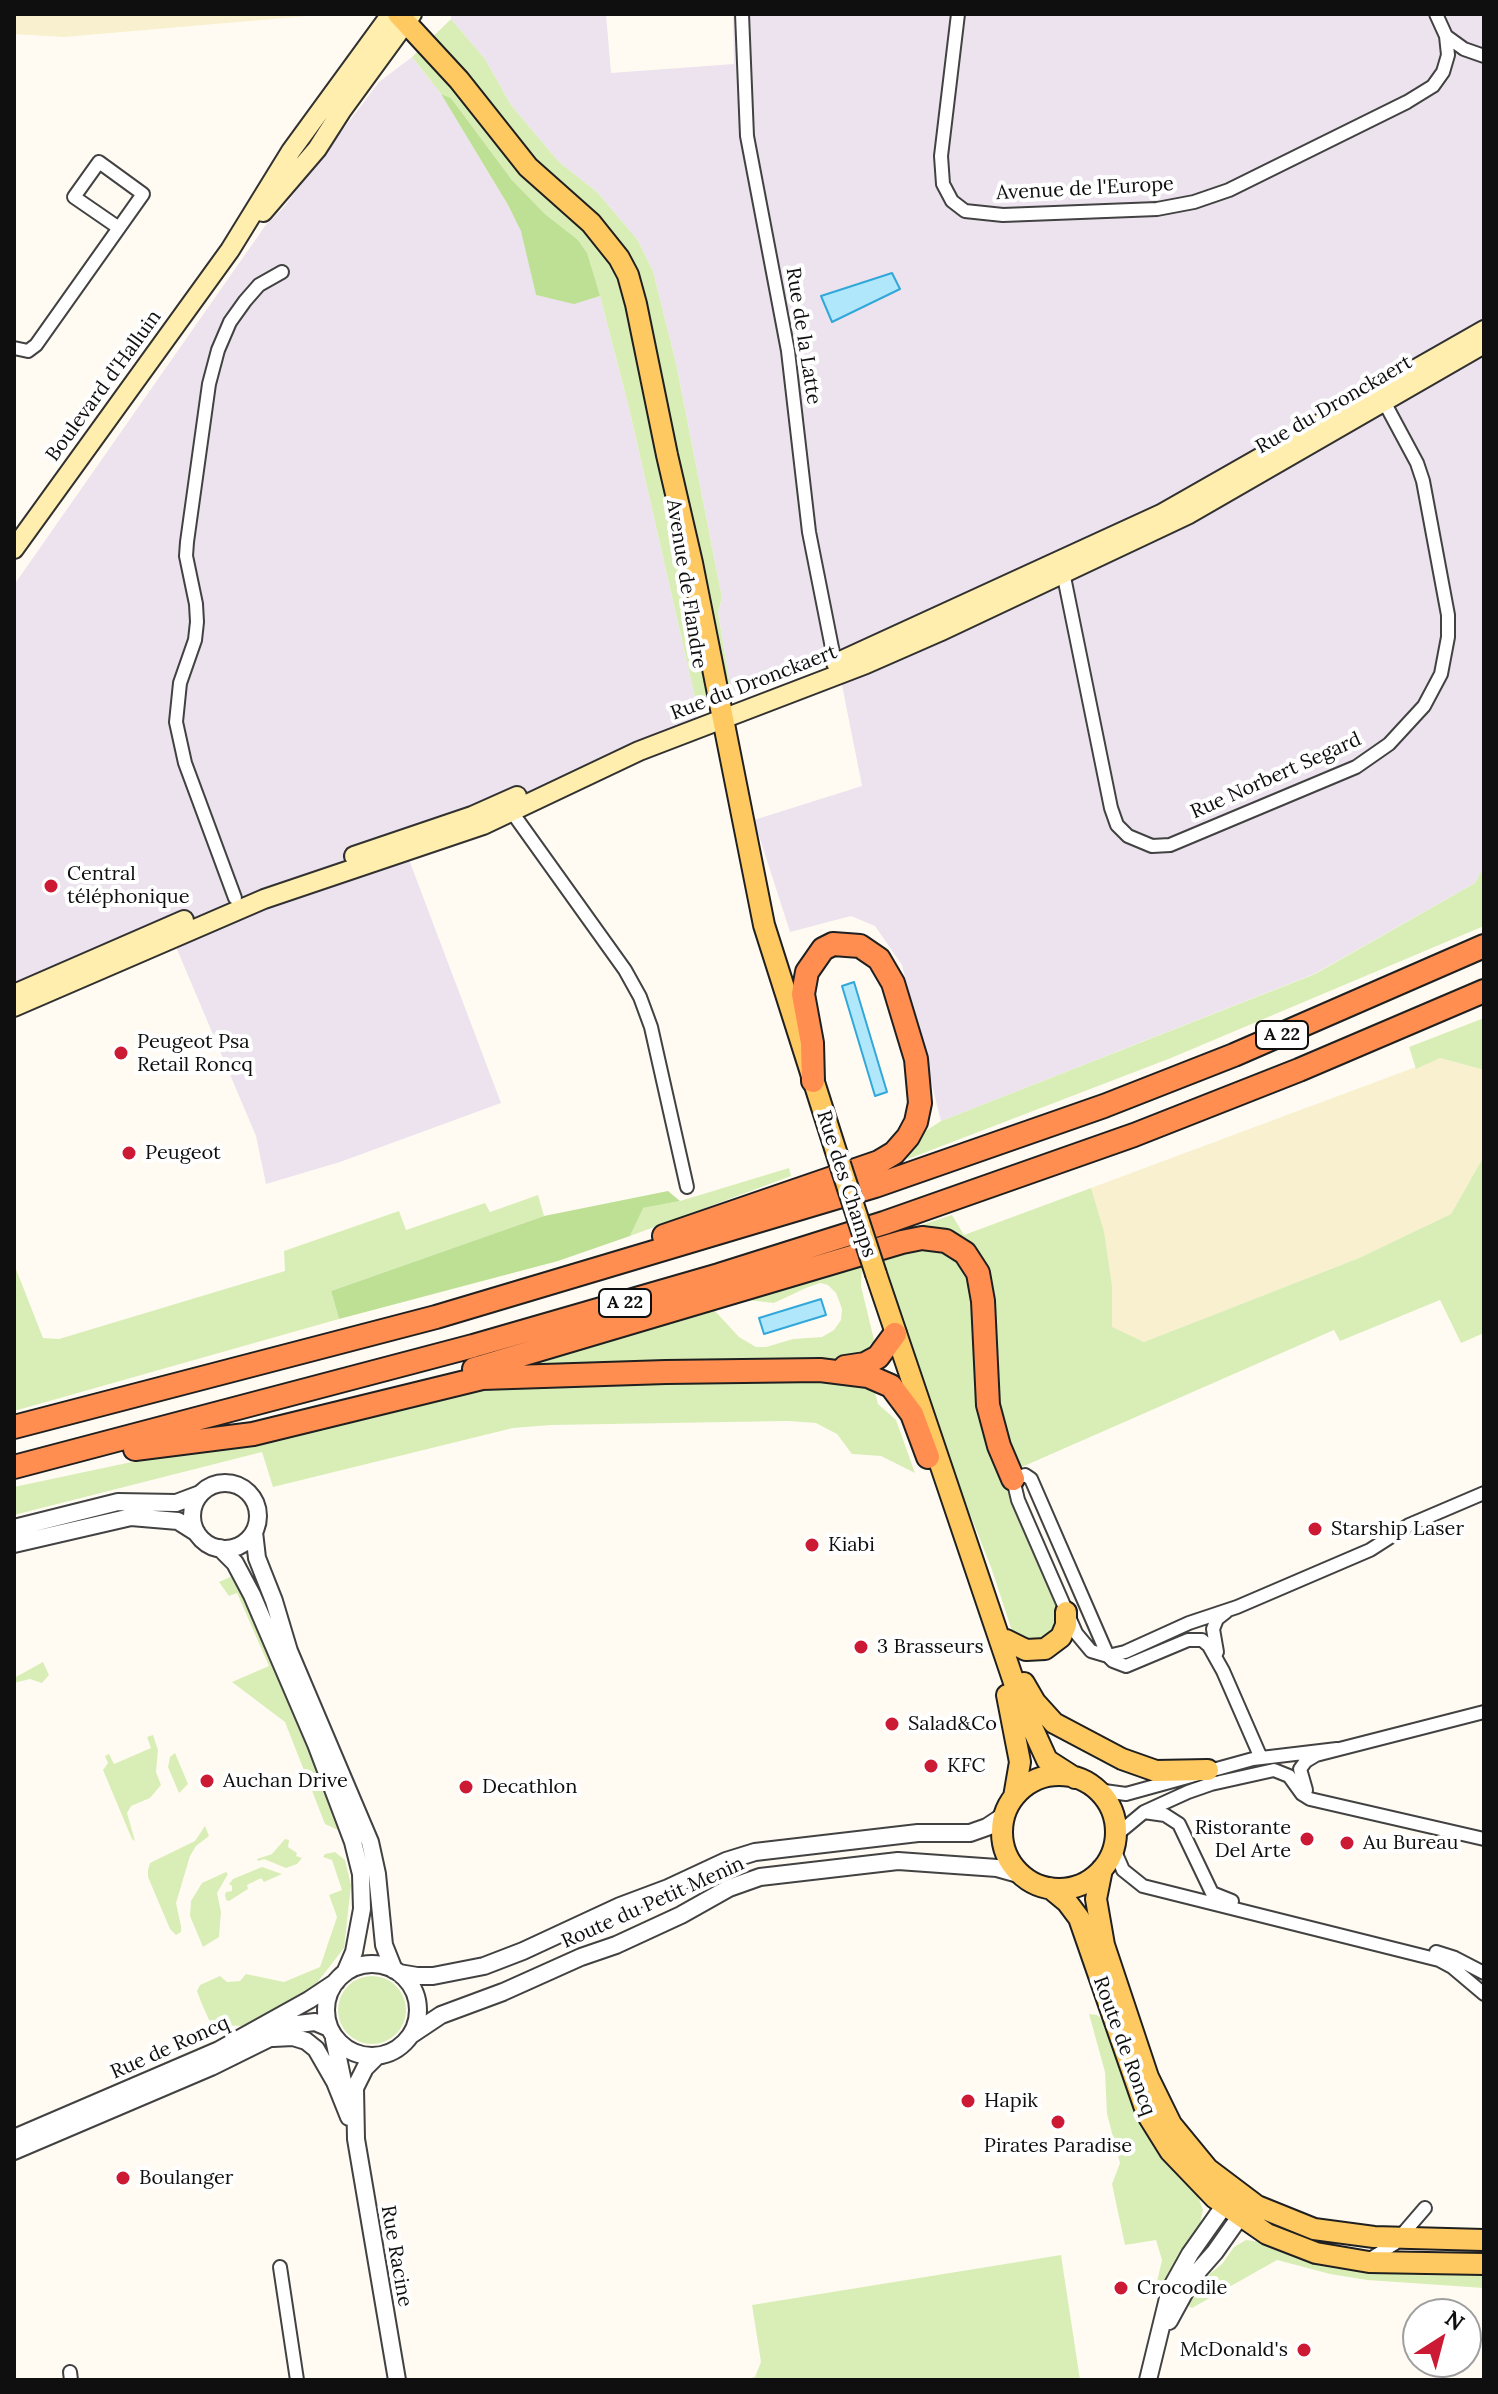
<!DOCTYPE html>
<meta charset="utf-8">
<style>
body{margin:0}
#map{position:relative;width:1498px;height:2394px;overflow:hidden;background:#fffbf2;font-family:Lora,serif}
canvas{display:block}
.frame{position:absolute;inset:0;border:16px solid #0f0f0f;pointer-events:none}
.north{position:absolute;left:1402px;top:2298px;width:80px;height:80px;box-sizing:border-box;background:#fff;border:2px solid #9f9f9f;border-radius:50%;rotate:36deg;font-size:22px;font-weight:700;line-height:32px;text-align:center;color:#0f0f0f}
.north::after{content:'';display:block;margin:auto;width:28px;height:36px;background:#cd1a34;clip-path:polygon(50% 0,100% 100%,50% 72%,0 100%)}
</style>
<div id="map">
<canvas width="1498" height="2394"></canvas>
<div class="frame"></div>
<div class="north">N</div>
</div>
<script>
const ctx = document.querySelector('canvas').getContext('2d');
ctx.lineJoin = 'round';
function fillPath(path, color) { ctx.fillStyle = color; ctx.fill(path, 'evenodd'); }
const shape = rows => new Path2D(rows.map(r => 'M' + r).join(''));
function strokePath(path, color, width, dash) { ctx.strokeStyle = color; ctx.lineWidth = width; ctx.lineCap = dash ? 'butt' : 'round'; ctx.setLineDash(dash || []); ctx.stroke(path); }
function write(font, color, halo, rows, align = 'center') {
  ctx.font = font + ' Lora,serif'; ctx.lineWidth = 8; ctx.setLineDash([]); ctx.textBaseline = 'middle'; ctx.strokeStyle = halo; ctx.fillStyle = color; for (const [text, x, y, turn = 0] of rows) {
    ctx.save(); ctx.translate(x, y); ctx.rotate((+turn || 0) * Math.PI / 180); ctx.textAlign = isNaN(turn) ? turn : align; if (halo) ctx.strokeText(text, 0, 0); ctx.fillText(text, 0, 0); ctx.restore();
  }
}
fillPath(shape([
 [451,14,606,14,611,73,734,64,733,14,1484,14,1484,866,1475,883,1314,974,941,1121,902,965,875,926,851,916,790,932,754,820,862,786,841,680,827,660,731,692,718,612,722,598,676,363,653,271,637,239,597,192,559,162,511,105,485,59,451,19],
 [412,57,441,94,508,205,522,231,536,295,574,303,600,296,629,408,696,702,697,737,408,857,501,1103,340,1162,266,1184,256,1136,176,947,14,1016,14,585,265,226,284,207,379,82]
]), '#ece3ee');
fillPath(shape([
 [14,14,331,14,64,37,14,34],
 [1440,1058,1484,1070,1484,1156,1451,1214,1359,1258,1144,1342,1112,1328,1112,1286,1091,1188]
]), '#f8f0cf');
fillPath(shape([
 [451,19,485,59,511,105,559,162,597,192,637,239,653,271,676,363,722,598,718,612,731,692,696,702,629,408,600,296,577,239,545,214,512,180,451,98,441,94,412,57],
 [1484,866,1484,926,1171,1058,908,1159,906,1153,924,1132,941,1121,1315,974,1475,883],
 [1484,1018,1484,1070,1440,1058,1416,1069,1409,1047],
 [1484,1156,1484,1333,1461,1343,1440,1300,1340,1341,1334,1330,1015,1470,998,1422,982,1265,906,1230,952,1215,964,1235,1091,1188,1104,1232,1112,1286,1112,1327,1144,1342,1359,1258,1451,1214],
 [789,1168,791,1176,630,1236,642,1208,680,1201],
 [538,1195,544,1216,331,1291,339,1319,14,1411,14,1264,43,1338,59,1339,285,1271,284,1251,399,1211,406,1230,485,1203,490,1212],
 [927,1249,942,1251,958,1261,969,1280,1001,1476,1061,1617,1058,1627,1042,1641,1024,1640,1012,1631,992,1570,945,1450,882,1260,897,1257,897,1253,907,1250],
 [862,1265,861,1286,875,1344,871,1343,869,1346,876,1349,848,1361,516,1366,714,1310,739,1337,756,1347,766,1347,793,1339,822,1337,834,1330,841,1320,842,1309,836,1293,828,1285,820,1283,806,1288,774,1303,747,1300,843,1271,847,1272],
 [846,1379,873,1385,878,1404,896,1420,915,1473,881,1456,852,1454,837,1434,816,1423,788,1421,551,1425,513,1428,273,1487,262,1452,14,1515,14,1487,475,1389],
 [237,1574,317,1755,338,1830,325,1824,285,1722,232,1682,269,1666,237,1593,229,1596,219,1582],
 [43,1662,49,1675,42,1683,30,1679,14,1683,14,1678],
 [153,1735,158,1750,156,1772,161,1785,150,1798,131,1806,127,1813,135,1841,132,1839,103,1770,108,1763,105,1756,109,1754,114,1764,151,1748,147,1737],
 [175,1753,188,1784,179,1793,168,1767,170,1757],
 [205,1826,209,1836,196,1846,190,1856,176,1903,181,1926,181,1932,176,1935,170,1929,148,1877,148,1870,150,1863,195,1841],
 [285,1839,289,1840,288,1847,297,1853,296,1856,302,1858,297,1864,286,1868,264,1859,258,1861,257,1859,272,1854],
 [335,1852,345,1860,351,1885,344,1948,313,1988,242,2026,215,2025,209,2020,201,2002,197,1991,200,1985,220,1976,227,1982,240,1981,246,1974,284,1982,320,1967,337,1917,329,1895,342,1890,332,1860,323,1857,325,1854],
 [262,1867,282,1874,264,1882,261,1878,247,1885,248,1889,229,1901,226,1900,225,1895,226,1892,232,1891,232,1886,229,1884,233,1879],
 [226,1872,228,1874,217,1893,221,1912,219,1937,203,1947,190,1916,191,1901,202,1883],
 '338 2010a34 34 0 1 1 68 0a34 34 0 1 1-68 0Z',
 [1089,2014,1097,2015,1106,2023,1124,2084,1144,2125,1164,2159,1198,2196,1203,2210,1200,2224,1172,2267,1160,2293,1155,2290,1162,2260,1156,2240,1125,2245,1112,2184,1120,2163,1107,2114,1105,2072],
 [1246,2240,1484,2272,1484,2288,1367,2280,1330,2274,1277,2260,1192,2308,1185,2304,1202,2280,1222,2264,1234,2247],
 [1061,2255,1080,2380,744,2380,755,2377,761,2362,752,2305]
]), '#d9eeb7');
fillPath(shape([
 [441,94,451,98,512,180,545,214,577,239,587,253,600,296,574,304,536,295,521,231,508,205],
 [668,1191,680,1201,643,1208,630,1236,558,1261,339,1319,331,1291,544,1216]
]), '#bee095');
const water = shape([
 [892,273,900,289,832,322,821,296,892,273],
 [854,982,887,1092,875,1096,842,986,854,982],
 [821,1299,826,1315,764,1334,759,1318,821,1299]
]);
fillPath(water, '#b1e7fb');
strokePath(water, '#32a7d9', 2);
const minor = shape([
 [742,14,747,136,788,351,809,532,835,663],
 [958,14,941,156,943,184,952,201,965,211,1003,215,1157,209,1194,202,1229,190,1407,102,1433,86,1443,72,1448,55,1446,36,1436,14],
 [1446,36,1464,49,1484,56],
 [14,348,28,351,36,345,143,194,99,162,74,197,119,228],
 [1062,567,1111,808,1117,825,1128,836,1152,846,1170,845,1356,767,1389,744,1424,706,1441,674,1448,637,1448,615,1423,481,1417,463,1381,396],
 [509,808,625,970,640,997,651,1027,687,1187],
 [235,898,185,763,176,722,180,683,195,640,197,622,196,604,186,556,187,542,209,384,218,350,230,322,245,301,259,285,282,272],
 [1217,1652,1213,1629,1217,1619,1226,1612],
 [1261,1758,1223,1671,1209,1646,1202,1640,1188,1640,1126,1666,1113,1661,1108,1656,1105,1649,1031,1479,1025,1475,1013,1479,1018,1500,1076,1633,1091,1651,1108,1656,1125,1652,1189,1623,1237,1607,1370,1550,1409,1525,1484,1493],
 [1097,1790,1126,1794,1253,1759,1337,1749],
 [1306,1790,1300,1769,1306,1761,1316,1755,1484,1712],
 [1144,1812,1165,1815,1179,1824,1212,1893,1232,1901],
 [1115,1836,1144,1812,1188,1792,1211,1784,1274,1770,1289,1776,1302,1794,1310,1799,1484,1839],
 [1113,1847,1123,1870,1143,1886,1439,1960,1452,1967,1484,1994],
 [1436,1952,1455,1958,1484,1973],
 [1370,2259,1394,2244,1425,2208],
 [280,2267,297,2380],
 [70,2372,71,2380]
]);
const tertiary = shape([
 '192 1516a33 33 0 1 1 66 0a33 33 0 1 1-66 0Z',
 [14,1528,118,1502,176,1503,200,1494],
 [254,1532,257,1558,274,1601,289,1651,370,1842,377,1874,384,1945,394,1970],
 [14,1544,131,1517,178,1521,197,1533],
 [220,1548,235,1563,252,1595,316,1744,353,1842,361,1874,362,1909,354,1952,345,1973],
 '326 2010a46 46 0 1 1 92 0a46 46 0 1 1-92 0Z',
 [399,1973,417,1976,433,1976,484,1966,523,1951,620,1906,668,1888,726,1861,755,1852,918,1833,970,1833,987,1827,1005,1815],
 [411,2035,441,2015,503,1992,581,1957,616,1945,681,1915,729,1888,760,1877,898,1861,997,1868,1022,1875],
 [273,2038,293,2037,306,2041,316,2049,335,2082,349,2117],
 [334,2039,345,2091],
 [377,2056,365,2068,355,2088,356,2139,397,2380],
 [14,2138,219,2050,309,2000,336,1982],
 [14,2151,211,2067,298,2024,315,2022,329,2028],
 [1169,2321,1193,2277,1215,2252,1246,2208],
 [1148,2380,1170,2290,1190,2254,1231,2196]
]);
const secondary = shape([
 [263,212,317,149,342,110,412,14],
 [14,549,230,250,291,151,391,14],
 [836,663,1161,514,1484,330],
 [354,856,472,816,517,796],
 [14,994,184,920],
 [14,1007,264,899,483,825,639,751,866,664,939,632,1189,514,1484,344]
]);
const primary = shape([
 [398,14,459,80,528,167,591,223,619,258,628,275,636,304,667,455,692,563,764,925,840,1164],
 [876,1274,1021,1703,1047,1760,1075,1778],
 [1006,1640,1026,1650,1045,1649,1061,1637,1066,1625,1066,1612],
 [1024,1683,1035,1702,1054,1723,1122,1759,1156,1771,1208,1770],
 [1007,1695,1020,1762,1014,1797],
 '1002 1832a57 57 0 1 1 114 0a57 57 0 1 1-114 0Z',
 [1102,1869,1096,1899,1104,1945,1148,2077,1171,2124,1208,2169,1257,2206,1314,2229,1374,2237,1484,2240],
 [1050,1888,1067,1902,1079,1918,1147,2114,1170,2151,1215,2198,1267,2234,1316,2253,1369,2262,1484,2264]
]);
const motorway = shape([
 [664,1236,879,1162,894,1153,908,1137,916,1122,920,1103,916,1059,893,983,879,959,860,946,833,944,823,949,807,972,803,994,812,1043,813,1081],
 [845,1367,865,1364,878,1357,895,1334],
 [474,1369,902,1242,922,1238,946,1241,965,1253,978,1273,983,1301,988,1405,999,1446,1013,1479],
 [14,1427,436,1317,875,1186,1104,1106,1234,1055,1484,946],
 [135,1449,253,1434,482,1378,666,1372,820,1370,868,1376,891,1386,912,1414,928,1457],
 [14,1467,473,1346,719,1275,884,1223,1134,1135,1299,1070,1484,991]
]);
strokePath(minor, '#424242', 16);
strokePath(tertiary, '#424242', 20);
strokePath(secondary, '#313131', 22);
strokePath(primary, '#202020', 24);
strokePath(motorway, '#202020', 26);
strokePath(minor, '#fff', 12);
strokePath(tertiary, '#fff', 16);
strokePath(secondary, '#ffeead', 18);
strokePath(primary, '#ffc962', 20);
strokePath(motorway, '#ff8e50', 22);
const primaryBridge = shape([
 [840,1164,876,1274]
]);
strokePath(primaryBridge, '#202020', 24, []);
strokePath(primaryBridge, '#ffc962', 20);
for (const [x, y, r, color] of [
 [51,886,8,"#cd1a34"],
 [121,1053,8,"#cd1a34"],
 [129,1153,8,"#cd1a34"],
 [1315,1529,8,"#cd1a34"],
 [812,1545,8,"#cd1a34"],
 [861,1647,8,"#cd1a34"],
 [892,1724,8,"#cd1a34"],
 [931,1766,8,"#cd1a34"],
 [207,1781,8,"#cd1a34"],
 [466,1787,8,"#cd1a34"],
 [1307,1839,8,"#cd1a34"],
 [1347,1843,8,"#cd1a34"],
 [968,2101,8,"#cd1a34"],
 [1058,2122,8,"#cd1a34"],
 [123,2178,8,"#cd1a34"],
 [1121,2288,8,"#cd1a34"],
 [1304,2350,8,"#cd1a34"]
]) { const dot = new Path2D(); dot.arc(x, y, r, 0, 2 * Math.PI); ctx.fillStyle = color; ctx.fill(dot); strokePath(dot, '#fff', 3); }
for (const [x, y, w] of [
 [1282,1035,52],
 [625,1303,52]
]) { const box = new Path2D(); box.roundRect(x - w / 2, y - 14, w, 28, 6); ctx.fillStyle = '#fff'; ctx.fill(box); strokePath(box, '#0f0f0f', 2); }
write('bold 18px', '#0f0f0f', null, [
 ["A 22",1282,1035],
 ["A 22",625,1303]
]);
write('20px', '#0f0f0f', '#fff', [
 ["Avenue de l'Europe",1085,189,-3],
 ["Rue de la Latte",803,336,81],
 ["Boulevard d'Halluin",104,386,-54],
 ["Rue du Dronckaert",1334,405,-30],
 ["Avenue de Flandre",686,584,81],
 ["Rue du Dronckaert",754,683,-21],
 ["Rue Norbert Segard",1276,776,-24],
 ["Rue des Champs",846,1184,72],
 ["Route du Petit Menin",653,1903,-24],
 ["Route de Roncq",1124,2046,70],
 ["Rue de Roncq",170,2048,-24],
 ["Rue Racine",396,2256,80]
]);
write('20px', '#0f0f0f', '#fff', [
 ["Central",67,874],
 ["téléphonique",67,897],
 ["Peugeot Psa",137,1042],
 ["Retail Roncq",137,1065],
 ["Peugeot",145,1153],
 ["Starship Laser",1331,1529],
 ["Kiabi",828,1545],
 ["3 Brasseurs",877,1647],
 ["Salad&Co",908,1724],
 ["KFC",947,1766],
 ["Auchan Drive",223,1781],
 ["Decathlon",482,1787],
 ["Ristorante",1291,1828,"right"],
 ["Del Arte",1291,1851,"right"],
 ["Au Bureau",1363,1843],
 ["Hapik",984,2101],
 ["Pirates Paradise",1058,2146,"center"],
 ["Boulanger",139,2178],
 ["Crocodile",1137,2288],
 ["McDonald's",1288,2350,"right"]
], 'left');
</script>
